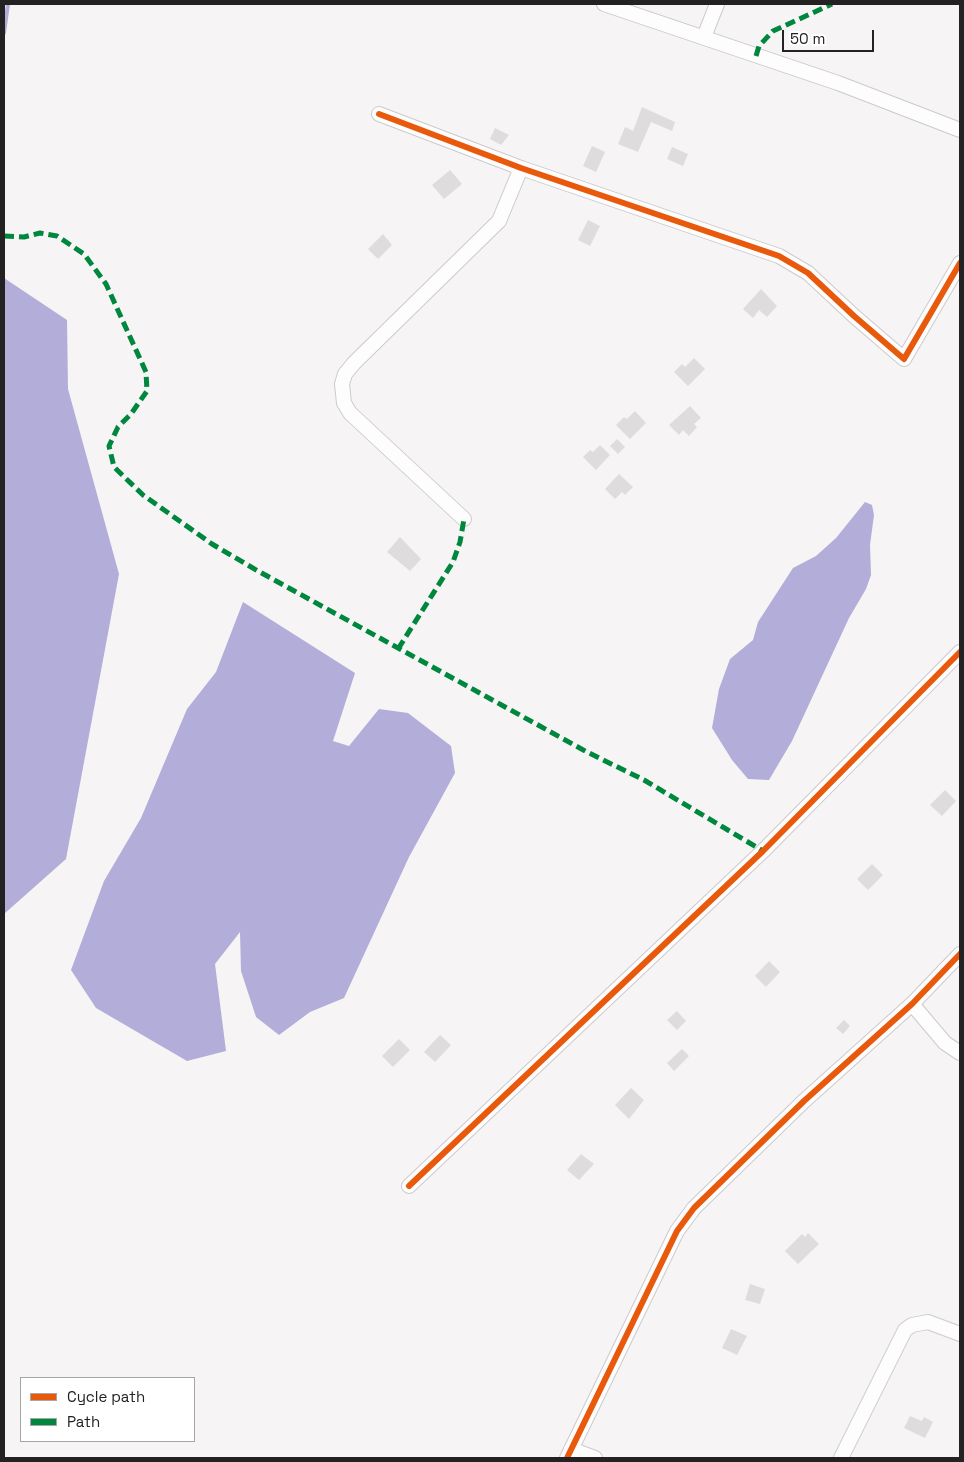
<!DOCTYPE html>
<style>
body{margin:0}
#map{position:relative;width:964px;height:1462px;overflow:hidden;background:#f7f4f5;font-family:"Space Grotesk",sans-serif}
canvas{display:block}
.frame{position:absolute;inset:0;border:5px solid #232122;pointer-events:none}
.legend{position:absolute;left:20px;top:1377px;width:175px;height:65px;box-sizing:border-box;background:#fff;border:1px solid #a7a6a7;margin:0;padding:6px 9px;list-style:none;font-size:15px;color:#232122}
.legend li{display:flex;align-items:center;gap:10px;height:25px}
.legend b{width:25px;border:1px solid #a7a6a7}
.scale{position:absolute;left:782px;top:30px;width:92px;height:22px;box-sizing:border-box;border:2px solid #232122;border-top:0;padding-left:6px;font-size:15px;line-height:18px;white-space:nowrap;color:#232122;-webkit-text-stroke:4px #fff;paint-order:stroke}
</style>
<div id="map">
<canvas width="964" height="1462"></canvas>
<div class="frame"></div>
<ul class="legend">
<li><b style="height:6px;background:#e8590c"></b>Cycle path</li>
<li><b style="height:6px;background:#00873e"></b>Path</li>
</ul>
<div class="scale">50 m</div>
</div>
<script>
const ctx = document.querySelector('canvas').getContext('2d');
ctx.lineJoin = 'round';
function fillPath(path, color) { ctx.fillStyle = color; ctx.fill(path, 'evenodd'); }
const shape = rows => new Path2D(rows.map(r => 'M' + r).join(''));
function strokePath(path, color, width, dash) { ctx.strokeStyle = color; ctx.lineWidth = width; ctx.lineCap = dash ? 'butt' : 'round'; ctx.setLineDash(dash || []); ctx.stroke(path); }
fillPath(shape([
 [4,278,67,320,68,389,119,574,66,859,4,914],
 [865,502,872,505,874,515,870,545,871,575,866,589,849,618,792,741,769,780,748,779,732,760,712,728,719,689,730,659,753,640,758,622,793,568,816,556,836,538],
 [243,602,355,673,333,741,349,746,379,709,408,713,451,746,455,773,409,857,344,998,310,1012,279,1035,256,1017,241,971,240,932,215,964,226,1051,187,1061,96,1008,71,970,104,881,141,818,187,709,216,672]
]), '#b2add9');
strokePath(shape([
 [4,33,8,4]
]), '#b2add9', 4);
fillPath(shape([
 [642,107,675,122,672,131,651,122,638,152,618,144,625,127,633,131],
 [495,128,509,135,501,145,490,139],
 [592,146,605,152,596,172,583,166],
 [672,147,688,154,683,166,667,159],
 [450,170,462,184,444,199,432,185],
 [588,220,600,226,590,246,578,240],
 [383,234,392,245,378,259,368,249],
 [761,289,777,306,767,317,759,310,753,318,743,309],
 [694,358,705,369,688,386,674,372,682,364,685,367],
 [690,406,701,418,694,424,697,427,689,436,683,430,679,435,669,425],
 [635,411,646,423,630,439,616,425,624,417,627,419],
 [617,439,625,447,618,454,610,446],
 [600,445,610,455,596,470,583,457,590,450,593,452],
 [619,474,633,487,625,495,622,492,615,499,605,489],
 [400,537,421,559,410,571,387,552],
 [945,790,956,801,942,816,930,805],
 [872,864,883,875,868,890,857,879],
 [769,961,780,972,766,987,755,976],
 [677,1011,686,1021,677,1030,667,1020],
 [844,1020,850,1026,843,1034,836,1028],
 [440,1035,451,1045,435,1062,424,1052],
 [399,1039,410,1050,393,1067,382,1056],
 [682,1049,689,1056,674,1071,667,1063],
 [631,1088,644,1100,629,1119,615,1105],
 [581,1154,594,1164,579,1180,567,1170],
 [808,1233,819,1244,798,1264,785,1251,802,1234,805,1237],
 [750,1284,765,1289,760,1304,745,1300],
 [731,1329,747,1336,737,1355,722,1348],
 [910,1416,922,1421,924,1417,933,1422,925,1438,904,1428]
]), '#dedcdc');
const street = shape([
 [604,4,838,83,960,130],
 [704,37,717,4],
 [379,114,521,168,779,256,808,273,854,316,904,359,960,263],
 [464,519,350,413,344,403,342,384,345,374,354,363,499,221,521,168],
 [912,1004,945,1043,960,1053],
 [409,1186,763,851,960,652],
 [571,1449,595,1458],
 [567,1458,677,1231,694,1208,804,1101,912,1004,960,954],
 [841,1458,905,1330,912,1325,928,1322,960,1334]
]);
strokePath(street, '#cccacb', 16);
strokePath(street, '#fefdfe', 14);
strokePath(shape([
 [756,56,759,46,773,31,832,4],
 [4,236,24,237,40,233,57,236,84,254,106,284,146,372,147,391,131,414,118,427,109,446,114,467,143,495,212,544,258,571,587,752,644,780,763,851],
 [398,649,453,562,460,542,464,519]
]), '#00873e', 5, [10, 5]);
strokePath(shape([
 [379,114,521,168,779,256,808,273,854,316,904,359,960,263],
 [409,1186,763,851,960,652],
 [567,1458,677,1231,694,1208,804,1101,912,1004,960,954]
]), '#e8590c', 6);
</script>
